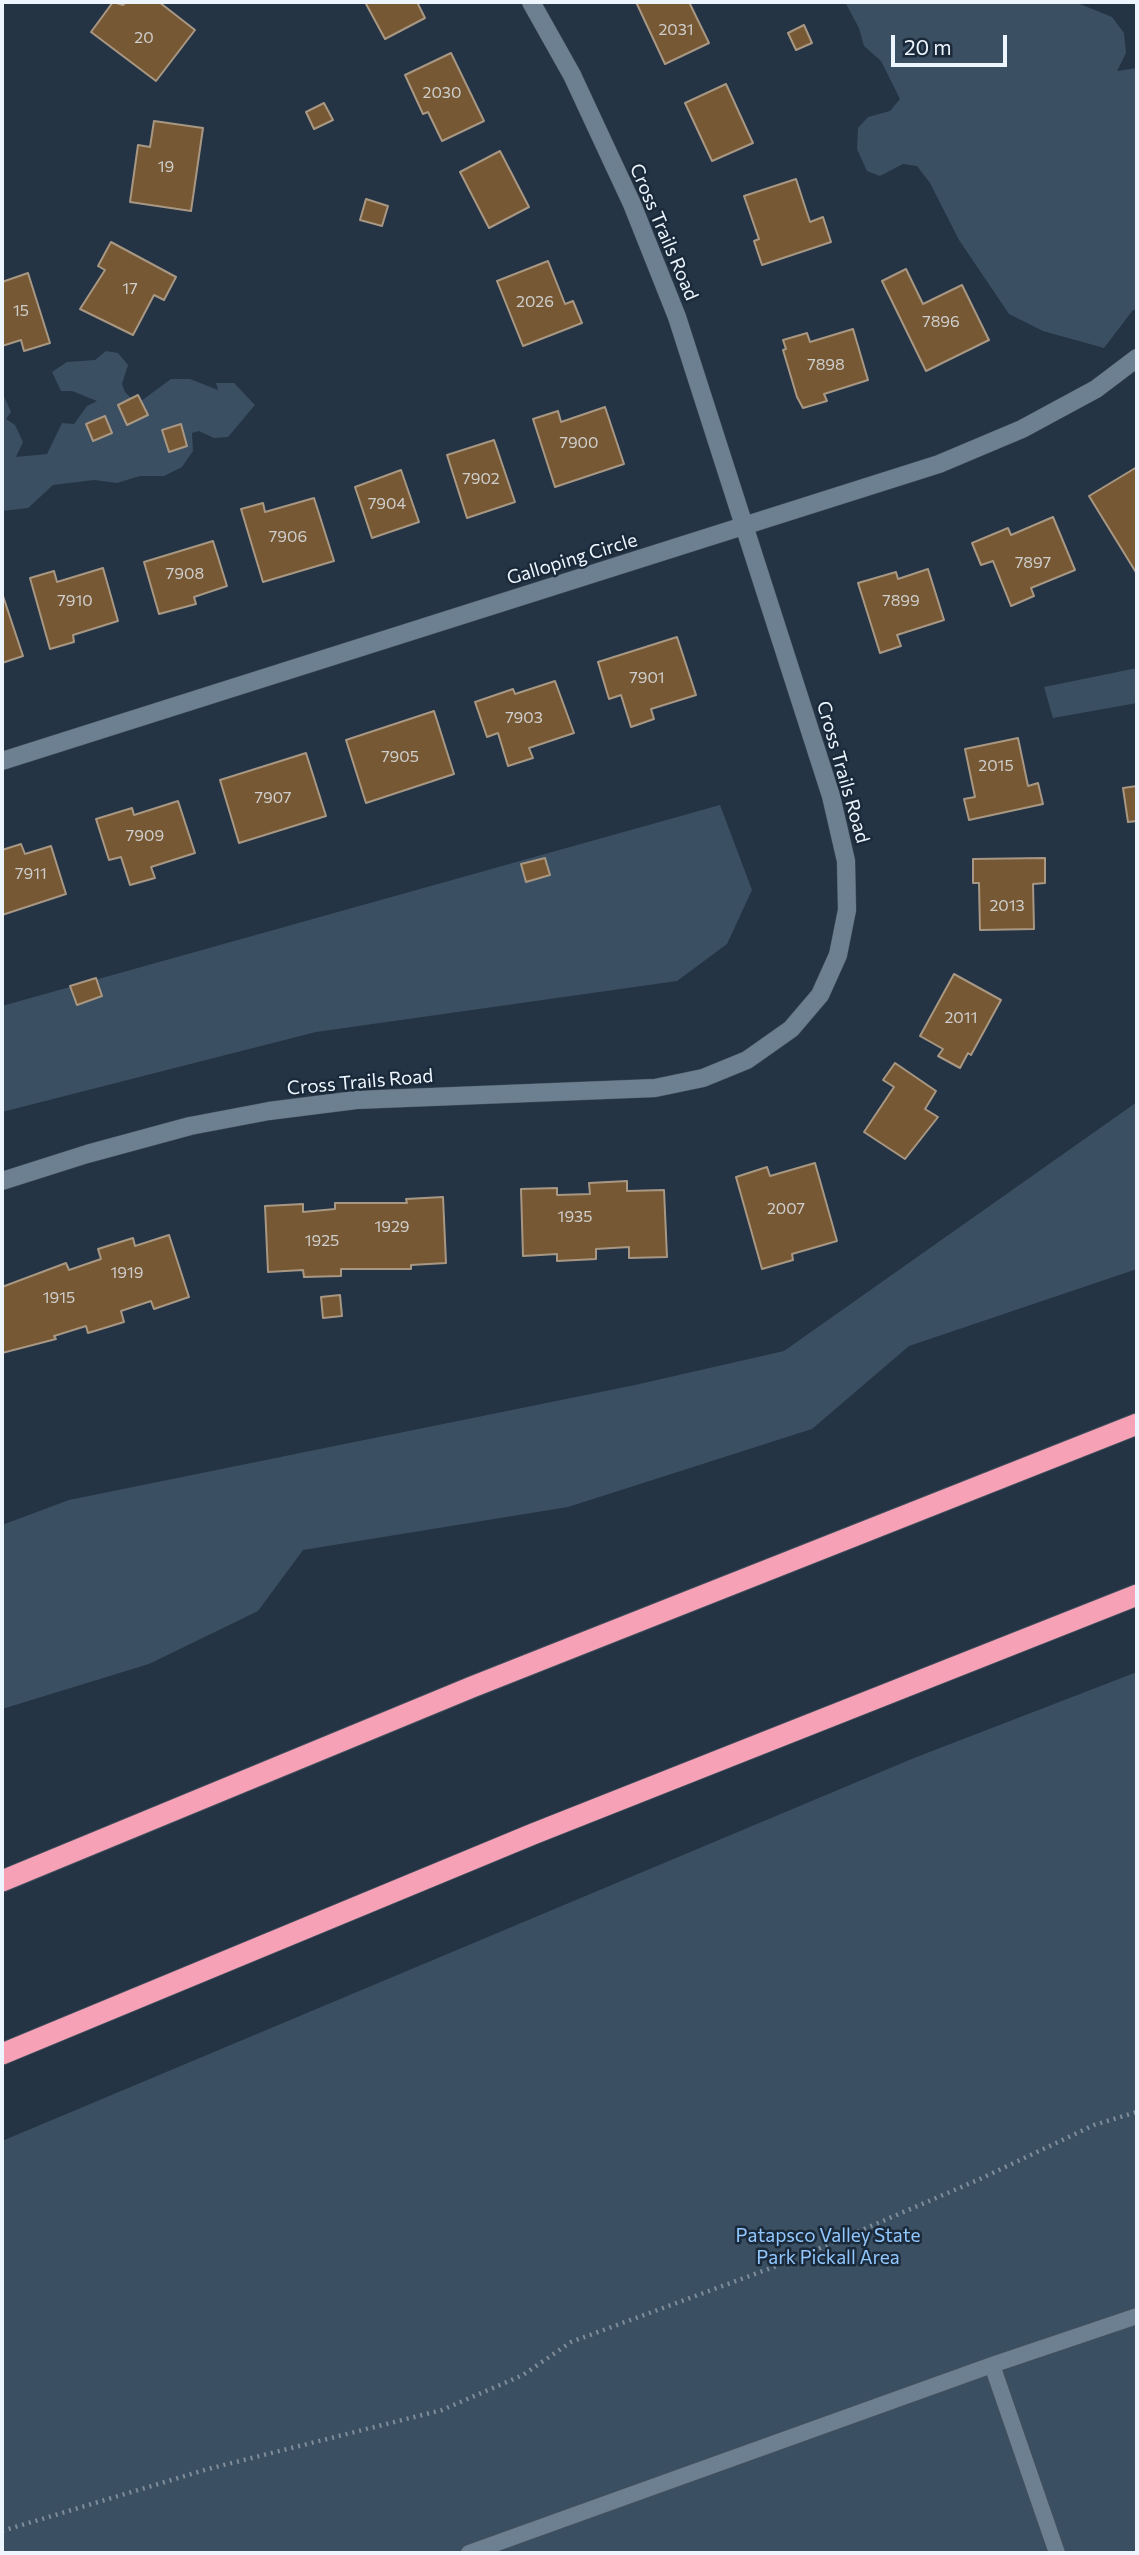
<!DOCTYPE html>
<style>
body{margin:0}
#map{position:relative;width:1139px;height:2555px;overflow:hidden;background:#243444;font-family:Commissioner,sans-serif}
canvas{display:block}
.frame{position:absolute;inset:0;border:4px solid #edf5fe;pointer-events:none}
.scale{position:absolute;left:891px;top:35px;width:116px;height:32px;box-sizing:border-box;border:4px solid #edf5fe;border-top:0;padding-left:9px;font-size:21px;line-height:24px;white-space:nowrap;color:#edf5fe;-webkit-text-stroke:5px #1b2a3a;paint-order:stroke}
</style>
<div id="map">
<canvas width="1139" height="2555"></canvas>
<div class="frame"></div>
<div class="scale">20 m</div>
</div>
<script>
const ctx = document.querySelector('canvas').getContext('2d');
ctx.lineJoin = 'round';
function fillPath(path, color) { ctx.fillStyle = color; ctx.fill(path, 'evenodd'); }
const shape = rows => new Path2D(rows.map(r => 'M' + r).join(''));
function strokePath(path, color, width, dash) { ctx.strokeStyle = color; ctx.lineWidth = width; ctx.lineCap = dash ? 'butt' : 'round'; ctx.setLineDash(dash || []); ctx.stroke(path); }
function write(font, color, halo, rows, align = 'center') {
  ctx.font = font + ' Commissioner,sans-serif'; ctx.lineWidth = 5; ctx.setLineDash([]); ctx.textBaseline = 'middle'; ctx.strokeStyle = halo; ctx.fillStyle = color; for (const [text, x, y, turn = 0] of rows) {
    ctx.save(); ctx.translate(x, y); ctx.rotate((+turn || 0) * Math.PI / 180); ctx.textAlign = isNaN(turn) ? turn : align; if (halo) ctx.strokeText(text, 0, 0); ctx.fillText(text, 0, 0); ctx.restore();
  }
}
fillPath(shape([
 [845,2,1075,2,1112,17,1124,33,1126,53,1117,71,1137,68,1137,310,1133,310,1104,348,1043,331,1009,314,959,240,930,183,917,166,903,164,880,176,867,171,857,149,858,128,868,117,890,111,900,99,881,61,864,46,859,28],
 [106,351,118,353,128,365,122,384,125,392,137,404,171,379,190,379,218,390,216,383,234,383,255,405,228,437,214,438,199,431,192,433,193,451,182,467,164,476,140,476,117,483,94,480,53,485,28,508,2,511,2,392,11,412,6,419,15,425,23,442,16,457,47,454,62,423,74,424,87,406,97,401,72,391,61,391,52,372,67,362,95,360],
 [1137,668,1137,703,1053,718,1044,687],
 [720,805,752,890,727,944,677,981,316,1032,2,1112,2,1006],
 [1137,1102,1137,1269,909,1346,812,1429,568,1507,303,1550,258,1611,149,1664,2,1709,2,1525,69,1500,635,1385,784,1351],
 [1137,1672,1137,2553,2,2553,2,2141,914,1758]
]), '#3b4f62');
const building = shape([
 [113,2,123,5,126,2,159,2,195,30,156,81,91,32,113,2],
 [365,2,417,2,425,18,385,39,365,2],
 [636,2,689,2,709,43,665,64,636,2],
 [804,25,812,43,796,50,788,33,804,25],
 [451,53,484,121,442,141,428,112,423,114,405,75,451,53],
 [726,84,753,143,712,161,685,103,726,84],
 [324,103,333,120,314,129,306,112,324,103],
 [154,121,203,128,191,211,130,202,138,145,150,147,154,121],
 [500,151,529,207,489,228,460,172,500,151],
 [796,179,810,222,823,217,831,242,762,265,754,241,759,239,744,196,796,179],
 [366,199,388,206,382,226,360,220,366,199],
 [111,242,176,277,164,300,154,295,133,335,80,309,105,270,98,266,111,242],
 [548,261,565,304,573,301,582,323,523,346,497,281,548,261],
 [906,269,923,304,962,285,989,340,926,371,882,281,906,269],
 [28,273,50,343,24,351,21,340,2,346,2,282,28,273],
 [853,329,868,380,824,394,827,401,803,408,797,397,783,350,786,349,783,340,807,333,810,342,853,329],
 [138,395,148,415,127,425,118,405,138,395],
 [605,407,624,464,555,487,533,419,558,411,561,422,605,407],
 [105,416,112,433,93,441,86,424,105,416],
 [181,424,187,446,169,452,162,430,181,424],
 [494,440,515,502,467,518,447,455,494,440],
 [1137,467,1137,574,1089,496,1137,467],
 [401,470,419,522,372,538,355,487,401,470],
 [314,498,334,561,263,582,241,509,263,503,265,512,314,498],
 [1053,517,1075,570,1031,588,1034,596,1011,606,993,561,981,565,972,543,1008,528,1011,535,1053,517],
 [213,541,227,586,194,597,196,604,159,614,144,562,213,541],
 [103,568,118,621,73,635,74,642,50,649,30,578,54,571,57,582,103,568],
 [928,569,944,620,897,635,901,646,880,653,858,583,896,572,898,579,928,569],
 [2,593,23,656,2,663,2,593],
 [677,637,696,695,651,709,654,719,631,727,621,695,609,699,598,662,677,637],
 [555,681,574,733,529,748,533,758,508,766,498,733,487,737,475,702,513,689,515,694,555,681],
 [434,711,454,774,366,803,346,740,434,711],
 [1018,738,1028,786,1038,783,1043,804,969,820,964,799,975,797,965,749,1018,738],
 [306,753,326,816,239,843,220,780,306,753],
 [1137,786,1137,821,1128,822,1123,788,1137,786],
 [178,801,195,853,151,867,155,878,130,885,121,857,109,860,96,819,132,808,134,815,178,801],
 [21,844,25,854,51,846,66,894,2,915,2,850,21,844],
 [545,858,550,875,526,882,521,864,545,858],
 [1045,858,1045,883,1033,884,1034,929,980,930,979,883,973,883,973,859,1045,858],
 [954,974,1001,1000,971,1055,968,1053,960,1068,938,1056,943,1049,920,1036,954,974],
 [96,978,102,996,77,1005,70,986,96,978],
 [895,1063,936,1091,925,1109,938,1117,905,1159,864,1132,894,1087,883,1080,895,1063],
 [815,1163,837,1241,792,1254,793,1260,762,1269,736,1177,767,1167,770,1176,815,1163],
 [627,1181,627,1191,664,1190,667,1257,629,1258,629,1247,596,1249,596,1259,557,1261,557,1254,523,1256,521,1189,557,1188,557,1195,590,1194,589,1183,627,1181],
 [443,1197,446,1263,411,1265,411,1269,341,1269,341,1276,304,1277,303,1270,268,1272,265,1206,303,1204,303,1212,335,1209,335,1203,407,1203,406,1199,443,1197],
 [169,1235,189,1297,154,1309,151,1301,121,1311,124,1322,88,1333,86,1326,54,1336,56,1339,2,1353,2,1287,66,1263,69,1270,101,1259,98,1249,133,1238,135,1246,169,1235],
 [340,1295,342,1316,323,1318,321,1297,340,1295]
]);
fillPath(building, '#765934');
strokePath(building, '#a89783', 2);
const lane = shape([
 [992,2365,1057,2553],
 [469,2553,992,2365,1137,2316]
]);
const street = shape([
 [2,761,939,464,1022,429,1096,389,1137,358],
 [2,1181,87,1154,190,1126,269,1111,356,1100,655,1088,703,1078,747,1060,791,1029,820,995,838,955,847,910,846,861,831,796,677,317,632,204,572,75,531,2]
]);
const highway = shape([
 [2,1881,472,1687,1137,1424],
 [2,2054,533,1834,1137,1595]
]);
strokePath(lane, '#43505d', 18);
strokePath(street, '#43505d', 19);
strokePath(highway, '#43505d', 23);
strokePath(shape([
 [2,2531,208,2469,442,2410,523,2375,571,2342,790,2261,980,2179,1094,2125,1137,2112]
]), '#7f8c99', 4.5, [2, 5]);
strokePath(lane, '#6d8092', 16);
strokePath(street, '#6d8092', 18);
strokePath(highway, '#f7a1b7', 21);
write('16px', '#cfcecc', null, [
 ["2031",676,30],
 ["20",144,38],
 ["2030",442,93],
 ["19",166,167],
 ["17",130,289],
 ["2026",535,302],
 ["15",21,311],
 ["7896",941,322],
 ["7898",826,365],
 ["7900",579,443],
 ["7902",481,479],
 ["7904",387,504],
 ["7906",288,537],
 ["7897",1033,563],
 ["7908",185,574],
 ["7910",75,601],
 ["7899",901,601],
 ["7901",647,678],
 ["7903",524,718],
 ["7905",400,757],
 ["2015",996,766],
 ["7907",273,798],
 ["7909",145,836],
 ["7911",31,874],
 ["2013",1007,906],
 ["2011",961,1018],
 ["2007",786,1209],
 ["1935",575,1217],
 ["1929",392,1227],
 ["1925",322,1241],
 ["1919",127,1273],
 ["1915",59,1298]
]);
write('19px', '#edf5fe', '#1b2a3a', [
 ["Cross Trails Road",664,232,67],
 ["Galloping Circle",572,559,-17],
 ["Cross Trails Road",843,772,74],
 ["Cross Trails Road",360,1082,-5]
]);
write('19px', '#92c8fe', '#1b2a3a', [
 ["Patapsco Valley State",828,2236],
 ["Park Pickall Area",828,2258]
]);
</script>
